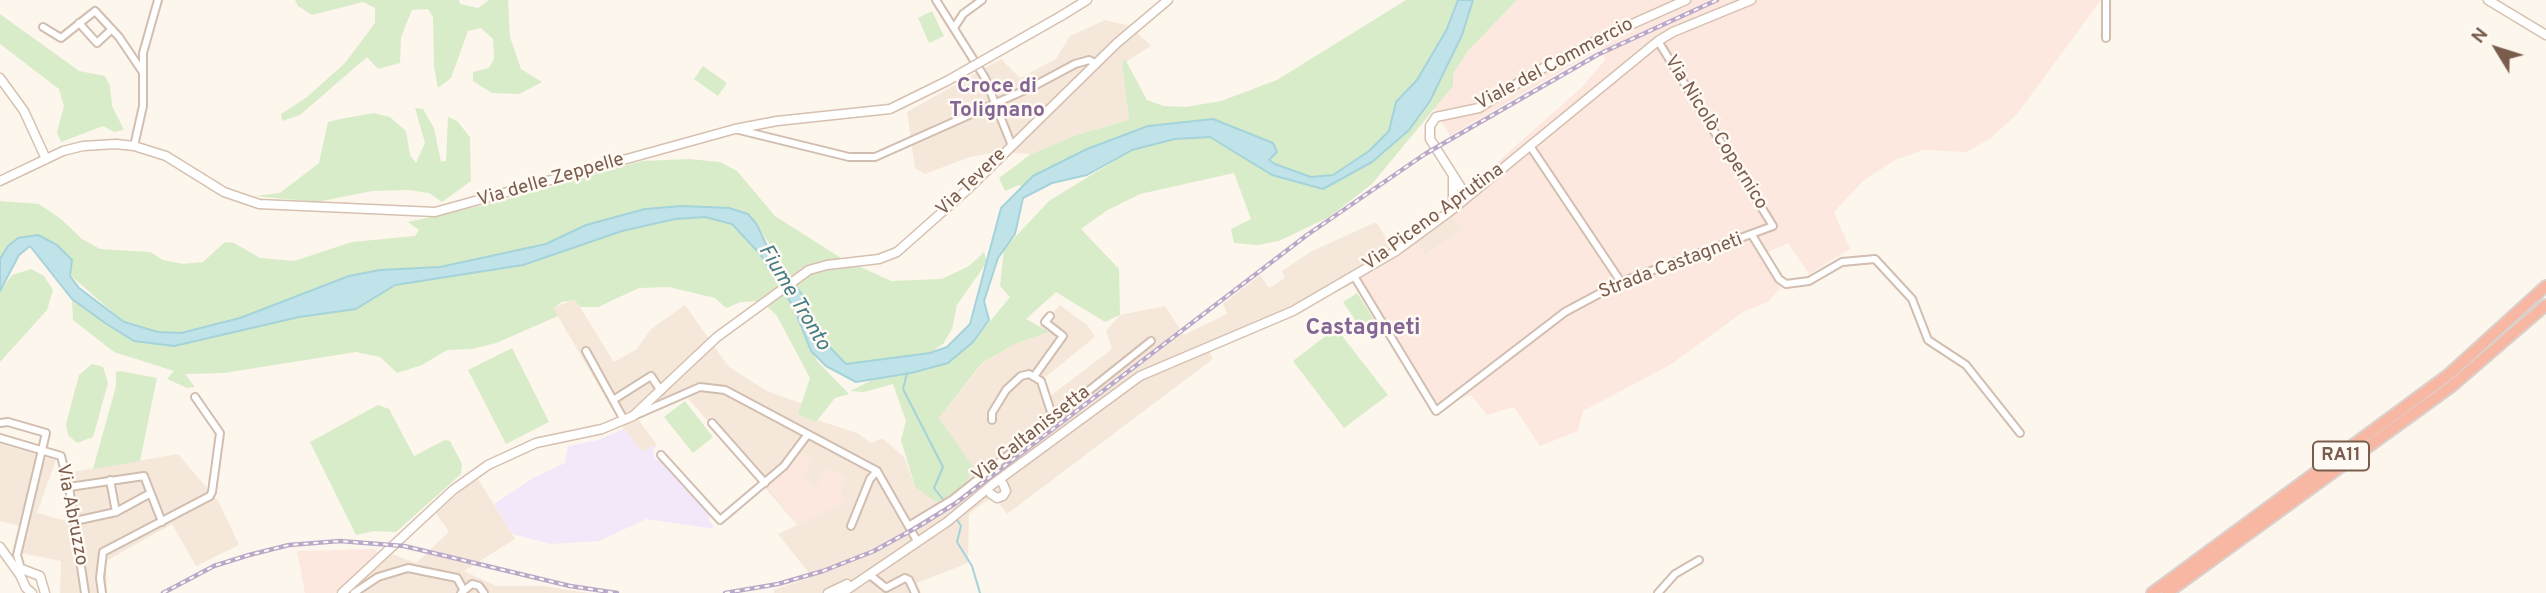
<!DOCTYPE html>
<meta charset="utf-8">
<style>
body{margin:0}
#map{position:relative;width:2546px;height:593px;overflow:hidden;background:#fdf6ec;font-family:Overpass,sans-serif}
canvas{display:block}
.north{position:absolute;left:2462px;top:14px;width:70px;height:70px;-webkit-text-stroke:5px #fffaf3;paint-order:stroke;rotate:308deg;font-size:19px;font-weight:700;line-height:28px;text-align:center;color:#7a5c4d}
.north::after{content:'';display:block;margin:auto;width:24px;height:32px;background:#7a5c4d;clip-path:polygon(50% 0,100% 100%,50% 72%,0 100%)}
</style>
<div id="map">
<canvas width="2546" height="593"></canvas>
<div class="north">N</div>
</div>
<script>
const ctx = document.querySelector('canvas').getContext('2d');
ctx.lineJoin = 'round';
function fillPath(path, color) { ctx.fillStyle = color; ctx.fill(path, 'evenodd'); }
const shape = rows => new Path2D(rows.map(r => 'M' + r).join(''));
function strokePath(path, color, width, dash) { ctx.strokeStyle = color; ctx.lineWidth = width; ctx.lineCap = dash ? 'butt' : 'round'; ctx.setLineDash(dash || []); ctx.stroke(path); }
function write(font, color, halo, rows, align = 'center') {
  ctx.font = font + ' Overpass,sans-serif'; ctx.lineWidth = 5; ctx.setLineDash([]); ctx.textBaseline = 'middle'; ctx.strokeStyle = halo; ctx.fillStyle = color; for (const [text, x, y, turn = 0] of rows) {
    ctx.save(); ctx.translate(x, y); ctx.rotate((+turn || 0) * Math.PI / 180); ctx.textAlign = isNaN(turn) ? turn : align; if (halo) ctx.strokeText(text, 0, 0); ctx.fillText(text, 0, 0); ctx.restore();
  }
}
fillPath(shape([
 [1105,20,1130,26,1151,46,1122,64,1129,120,1079,134,1031,154,998,152,970,157,925,174,915,168,907,112,1001,59,1020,78,1056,59,1070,36],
 [1448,206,1462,231,1425,255,1418,244,1360,280,1282,321,1209,350,1213,359,1007,514,996,500,990,498,969,514,968,563,917,583,921,593,774,593,773,590,812,577,778,534,797,525,687,397,638,419,657,445,642,452,624,429,553,308,575,299,614,362,637,349,651,329,685,305,729,367,767,391,803,404,799,414,857,433,871,443,882,438,904,457,915,487,973,468,939,418,983,363,1015,344,1049,332,1039,326,1060,305,1087,325,1095,337,1044,378,1049,397,1112,349,1106,331,1120,315,1165,306,1184,335,1227,314,1223,304,1260,275,1269,288,1285,278,1282,271,1312,251,1376,222,1391,245],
 [0,444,56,460,37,513,70,522,72,472,178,454,219,502,239,545,196,566,172,524,106,561,107,593,60,593,61,561,21,553,28,528,0,521],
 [477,477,515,539,464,571,496,586,543,586,589,593,346,593,389,553,416,563,449,532,436,513]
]), '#f5e8da');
fillPath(shape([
 [1517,0,2101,0,2017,114,1991,138,1966,152,1924,150,1895,160,1863,181,1834,212,1850,249,1809,274,1788,243,1766,253,1781,288,1768,302,1743,312,1670,365,1583,411,1578,431,1540,446,1514,407,1487,415,1471,395,1439,406,1360,280,1418,244,1425,255,1462,231,1448,206,1582,87,1605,60,1601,48,1450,136,1434,108,1453,86,1453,74,1468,51],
 [799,454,812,460,802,479,816,487,827,468,847,479,840,492,847,502,798,525,767,486],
 [375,549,378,554,335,593,305,593,297,551]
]), '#fde8e0');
fillPath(shape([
 [624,429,642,451,657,445,653,451,655,459,666,463,709,514,709,520,715,529,646,519,599,541,551,544,512,534,494,504,533,478,565,463,568,446,598,440]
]), '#f3e8fa');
fillPath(shape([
 [295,0,459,0,460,4,478,8,489,0,508,0,510,37,521,69,542,82,519,94,492,93,473,81,473,72,489,68,494,58,493,39,481,28,468,31,451,78,438,88,434,67,433,17,428,9,412,10,401,37,400,63,378,69,367,57,300,115,282,121,281,114,307,97,345,63,375,23,375,8,363,2,312,15,298,6],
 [1406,0,1458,0,1447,29,1417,80,1396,102,1389,131,1369,151,1333,175,1311,177,1275,164,1213,119,1148,126,1087,149,1033,176,1022,187,1019,185,1005,191,999,178,1031,154,1079,134,1129,120,1122,64,1125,59,1147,100,1164,106,1186,107,1221,101,1277,80],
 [1473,0,1517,0,1468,51,1453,74,1453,86,1372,184,1329,217,1279,241,1258,245,1234,243,1231,229,1251,219,1234,173,1140,194,1106,211,1081,229,1119,269,1120,315,1105,322,1056,292,1026,319,1049,332,1015,344,982,363,939,418,974,468,962,489,936,502,915,487,901,440,906,421,893,384,864,392,850,391,876,378,948,363,973,342,1010,297,1000,286,1004,249,1049,201,1132,150,1175,139,1210,137,1323,189,1409,130,1430,101,1446,70],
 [932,11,944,36,929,43,918,18],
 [0,14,79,71,105,76,110,86,112,106,124,130,114,132,103,126,61,142,57,132,64,106,59,89,0,44],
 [703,66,727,83,718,96,694,79],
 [415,108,423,109,434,128,441,162,446,161,448,117,457,121,470,137,471,181,442,202,429,193,409,190,372,191,317,202,254,196,280,193,319,163,328,122,340,119,374,113,390,117,406,131,410,155,416,163,425,143],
 [689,159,720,162,737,171,775,216,841,258,891,281,942,279,969,266,984,252,987,262,957,305,952,329,943,344,930,353,846,364,814,331,806,300,757,225,729,208,681,206,645,209,586,225,546,244,440,267,380,270,349,276,241,318,181,333,158,332,124,322,70,275,72,260,57,245,38,235,8,246,0,259,0,201,39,204,61,219,82,239,100,249,150,252,163,260,183,264,203,262,225,242,234,243,260,258,294,261,352,242,415,236,419,230,408,222,501,201,642,161],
 [705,217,732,224,760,254,794,308,817,361,849,394,835,398,816,422,798,414,810,378,777,316,762,301,741,302,726,308,715,298,669,287,639,288,598,307,580,307,575,300,562,302,554,308,558,316,496,343,472,349,447,350,422,365,397,373,380,357,356,352,224,373,185,374,195,387,187,388,167,379,174,371,114,352,73,320,72,299,105,323,174,346,299,317,356,309,395,285,523,265,622,231,675,219],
 [31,269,44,276,53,290,47,310,0,362,0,291,12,275],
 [1357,293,1375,321,1362,330,1343,302],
 [1336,328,1388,395,1344,428,1293,361],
 [512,348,549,422,506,444,468,370],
 [92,364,103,367,108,383,93,437,77,443,68,435,66,424,79,375],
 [120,371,157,378,140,461,93,469,116,386,116,372],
 [685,401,713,437,693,453,664,417],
 [378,405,389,409,414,456,445,440,450,441,462,464,461,474,396,532,375,531,356,535,310,442]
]), '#d8ecc9');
const water = shape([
 [1458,0,1473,0,1462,35,1430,101,1409,130,1372,162,1323,189,1272,175,1210,137,1175,139,1132,150,1087,175,1052,183,1023,198,1015,234,998,258,984,301,989,320,973,342,948,363,911,373,856,382,826,366,811,351,794,308,760,254,732,224,705,217,675,219,622,231,523,265,395,285,356,309,299,317,174,346,134,341,105,323,72,299,30,246,19,255,0,291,0,259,8,246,18,238,38,235,57,245,72,260,70,276,79,288,124,322,158,332,181,333,240,318,349,276,380,270,440,267,546,244,586,225,645,209,681,206,729,208,748,214,757,225,767,246,806,300,814,331,846,364,930,353,947,347,970,324,1001,208,1033,176,1087,149,1148,126,1213,119,1273,143,1277,152,1269,160,1275,164,1311,177,1333,175,1369,151,1389,131,1396,102,1417,80,1447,29,1458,0]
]);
fillPath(water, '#bfe3e8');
strokePath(water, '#a5d3da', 2);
strokePath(shape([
 [907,373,903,389,943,467,934,488,945,502],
 [956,518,961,526,957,542,972,566,980,593]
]), '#a5d3da', 2);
const street = shape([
 [936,0,985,78,1012,146],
 [2106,0,2106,38],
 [79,23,97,43,112,29],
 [43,27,61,38,95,11,119,37,142,71],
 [954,28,963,14,982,0],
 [735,129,849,157,875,157,1032,87,1075,64,1089,60,1095,63],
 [134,146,143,106,143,53,158,0],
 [1530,146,1621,282],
 [1752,235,1779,279,1786,284,1809,281,1842,262,1875,259,1912,299,1928,340,1966,365,2020,433],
 [1354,276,1436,411,1565,312,1621,282,1773,226,1658,41],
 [586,351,624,420],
 [1035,375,1063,336,1045,322,1050,316],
 [613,400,651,376,661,391],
 [636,415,700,387,725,390,877,471,916,539],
 [992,420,992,413,1006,390,1021,376,1029,374,1041,381,1053,418],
 [0,423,8,422,46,433,17,555,21,569],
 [712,423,765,483],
 [0,438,61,456,69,487,85,593],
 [661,455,720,520,784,466,808,434],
 [110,480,116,512],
 [69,487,144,476,162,522],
 [75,521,116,512,149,494],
 [910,525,953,499,1151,341],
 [851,526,870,479,877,471],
 [870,575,886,588,905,578,909,580,915,593],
 [102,593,100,578,103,552,210,496,212,492,220,433,195,397],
 [354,593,378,577,408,568,457,578,463,589],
 [461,593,472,584,479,586,484,593],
 [1658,593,1675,574,1699,560]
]);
const secondary = shape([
 [2488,0,2546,35],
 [1061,16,1087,0],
 [0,78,24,111,46,159],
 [0,181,63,151,83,146,116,144,134,146,166,156,224,192,259,204,435,212,735,129,777,121,890,109,947,81],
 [1467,197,1430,139,1430,126,1436,117,1479,108,1532,74,1603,37,1686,0],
 [1453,209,1453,177],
 [991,494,997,498,1003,496,1006,491,1003,484],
 [0,547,20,575,26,588,32,593],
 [14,566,40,576,45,593],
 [342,593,453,490,488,465,536,443,602,429,633,416,717,337,809,270,827,265,879,259,897,252,967,190,1117,43,1168,0],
 [828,593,847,584],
 [842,593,947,522,993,484,1140,376,1293,311,1396,251,1453,209,1658,41,1673,32,1751,0]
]);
const highway = shape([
 [2152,593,2448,375,2546,286],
 [2167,593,2452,386,2546,305]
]);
strokePath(street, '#d1beb0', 10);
strokePath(secondary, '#d6c0b0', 11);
strokePath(highway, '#dad1cd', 14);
strokePath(street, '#fff', 6);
strokePath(secondary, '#fff', 8);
strokePath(highway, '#f7b7a3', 10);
const rail = shape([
 [163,593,214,566,249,555,289,545,340,541,404,546,570,586,617,593],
 [725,593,778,584,823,571,874,551,921,525,956,503,1307,235,1425,154,1597,55,1717,0]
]);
strokePath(rail, '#b9a8c9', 4.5);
strokePath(rail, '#fffaf3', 2, [5]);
const secondaryBridge = shape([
 [947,81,1061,16]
]);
strokePath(secondaryBridge, '#d6c0b0', 11, []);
strokePath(secondaryBridge, '#fff', 8);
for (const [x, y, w] of [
 [2341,456,56]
]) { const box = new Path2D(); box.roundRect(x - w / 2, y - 14.5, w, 29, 5); ctx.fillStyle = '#fffaf3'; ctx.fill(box); strokePath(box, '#7a5c4d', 2); }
write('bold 18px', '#7a5c4d', null, [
 ["RA11",2341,456]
]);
write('19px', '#7a5c4d', '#fffaf3', [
 ["Viale del Commercio",1555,65,-28],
 ["Via Nicolò Copernico",1715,133,58],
 ["Via delle Zeppelle",551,181,-16],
 ["Via Tevere",972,183,-44],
 ["Via Piceno Aprutina",1434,218,-36],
 ["Strada Castagneti",1671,267,-21],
 ["Via Caltanissetta",1032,435,-38],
 ["Via Abruzzo",71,515,79]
]);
write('bold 21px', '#846695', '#fffaf3', [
 ["Croce di",997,88],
 ["Tolignano",997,112]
]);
write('italic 21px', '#437c86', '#fffaf3', [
 ["Fiume Tronto",793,298,59]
]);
write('bold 23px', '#846695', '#fffaf3', [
 ["Castagneti",1363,329]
]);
</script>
